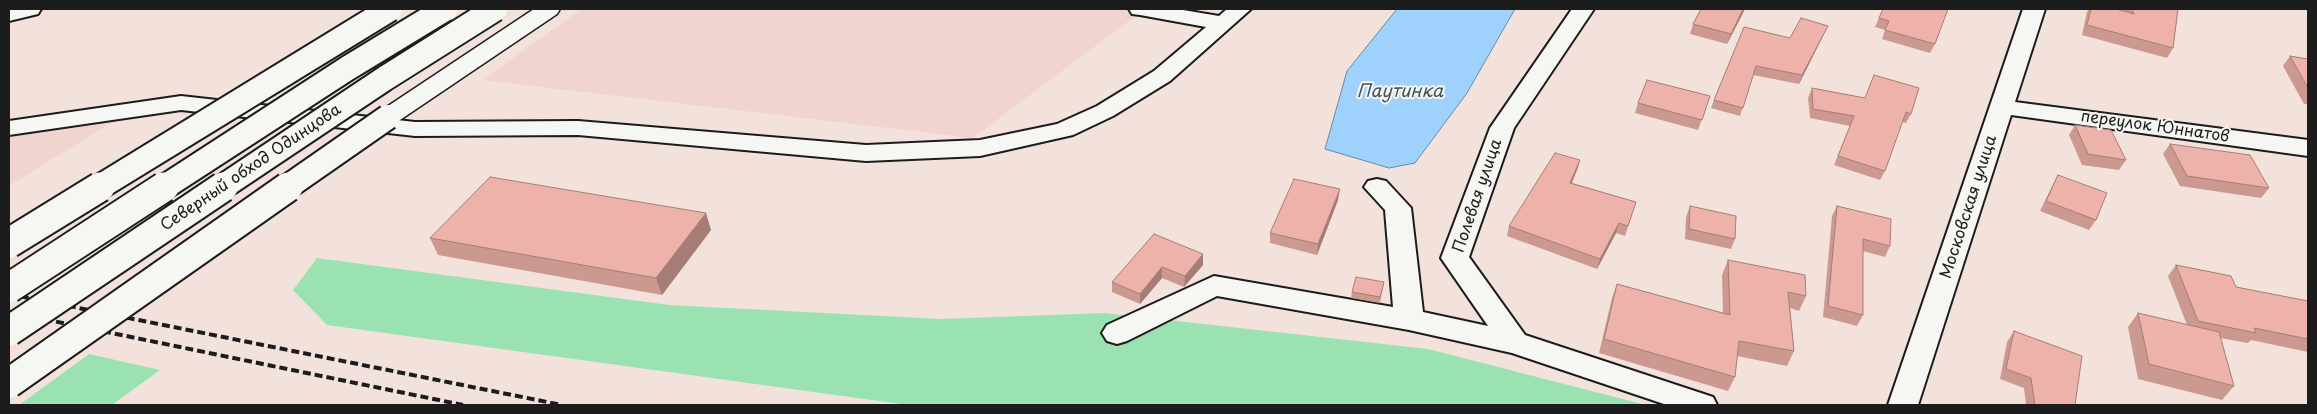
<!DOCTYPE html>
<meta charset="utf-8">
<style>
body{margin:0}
#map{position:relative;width:2317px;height:414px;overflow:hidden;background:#f3e2dc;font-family:"Playpen Sans",sans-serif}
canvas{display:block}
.frame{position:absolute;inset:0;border:10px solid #1c1c1c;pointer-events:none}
</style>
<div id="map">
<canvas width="2317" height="414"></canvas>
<div class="frame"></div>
</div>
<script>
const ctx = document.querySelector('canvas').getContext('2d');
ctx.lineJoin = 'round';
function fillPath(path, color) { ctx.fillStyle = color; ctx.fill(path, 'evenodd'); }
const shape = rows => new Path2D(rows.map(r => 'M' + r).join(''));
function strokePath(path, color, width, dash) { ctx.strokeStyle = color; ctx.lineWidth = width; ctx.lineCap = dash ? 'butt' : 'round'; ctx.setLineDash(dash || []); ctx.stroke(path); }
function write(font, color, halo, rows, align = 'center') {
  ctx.font = font + ' "Playpen Sans",sans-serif'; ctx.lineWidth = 4; ctx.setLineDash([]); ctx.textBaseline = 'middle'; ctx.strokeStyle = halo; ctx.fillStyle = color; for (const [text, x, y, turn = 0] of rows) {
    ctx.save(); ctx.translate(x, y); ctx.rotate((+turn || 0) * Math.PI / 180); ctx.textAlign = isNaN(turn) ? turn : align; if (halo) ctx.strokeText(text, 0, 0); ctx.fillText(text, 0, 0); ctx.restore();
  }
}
fillPath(shape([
 [582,9,1145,9,973,138,482,80],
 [114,121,9,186,9,132]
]), '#f1d4cd');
fillPath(shape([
 [317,258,669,305,941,319,1105,313,1428,349,1646,405,908,405,327,325,293,290],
 [89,354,160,370,112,405,19,405]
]), '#9ae2b1');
const water = shape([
 [1397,9,1515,9,1467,93,1415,163,1389,168,1325,149,1347,71,1397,9]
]);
fillPath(water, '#9ed1fc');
strokePath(water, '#6a89a2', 1);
const minor = shape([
 [9,9,41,9,38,14,9,21,9,9],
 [1129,9,1177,9,1219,16,1227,9,1251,9,1170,81,1113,116,1073,135,980,156,866,161,578,135,415,136,181,110,9,135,9,121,181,96,415,122,578,121,866,145,980,140,1057,124,1097,106,1154,71,1206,27,1140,15,1132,14,1129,9],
 [1572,9,1594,9,1514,128,1469,257,1525,335,1713,397,1717,405,1667,405,1512,353,1409,330,1217,296,1127,341,1117,344,1107,341,1102,333,1107,325,1214,276,1393,307,1385,210,1364,187,1368,181,1377,179,1386,181,1411,208,1423,312,1488,326,1441,258,1490,128,1572,9],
 [2023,9,2045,9,2015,102,2308,140,2308,156,2011,115,1918,405,1888,405,2023,9]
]);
const major = shape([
 [534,9,560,9,557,14,397,122,388,125,379,122,375,117,379,112,534,9]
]);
strokePath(minor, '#1c1c1c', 4);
strokePath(major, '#1c1c1c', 3);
fillPath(minor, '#f6f6f2');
fillPath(major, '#f6f6f2');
strokePath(shape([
 [9,294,562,405],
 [9,312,463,405]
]), '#1c1c1c', 4, [8, 4]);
const majorBridgeFar1 = shape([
 [98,188,390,9],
 [286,188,388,117]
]);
const majorBridge = shape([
 [9,243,100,187],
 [9,383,288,187]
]);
const highwayBridgeFar1 = shape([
 [163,188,348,68,445,9],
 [221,188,384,79,495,9]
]);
const highwayBridge = shape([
 [9,288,164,187],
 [9,331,223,187]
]);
strokePath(majorBridgeFar1, '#1c1c1c', 28, []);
strokePath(majorBridge, '#1c1c1c', 33, []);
strokePath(highwayBridgeFar1, '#1c1c1c', 28, []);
strokePath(highwayBridge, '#1c1c1c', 33, []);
strokePath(majorBridgeFar1, '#f6f6f2', 24);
strokePath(majorBridge, '#f6f6f2', 29);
strokePath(highwayBridgeFar1, '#f6f6f2', 24);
strokePath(highwayBridge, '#f6f6f2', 29);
fillPath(shape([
 [1701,9,1745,9,1727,44,1690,34,1693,24],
 [1883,9,1935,44,1930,53,1882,39,1885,30,1875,27],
 [2089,9,2116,9,2123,11,2122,9,2178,9,2173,48,2167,58,2082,35,2087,12],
 [1824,34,1799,84,1753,75,1740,116,1711,108,1714,100,1790,38],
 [2290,56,2308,59,2308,104,2304,104,2283,66],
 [1874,75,1911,114,1906,123,1902,122,1885,171,1880,180,1834,165,1850,126,1810,118,1808,98,1812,88,1865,98],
 [1710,96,1698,130,1635,113,1638,103],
 [2075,125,2126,160,2119,170,2082,165,2069,135],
 [2170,144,2269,188,2261,198,2180,186,2163,154],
 [1580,160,1577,170,1572,183,1636,202,1625,236,1616,233,1597,269,1507,236,1509,226],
 [2058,175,2096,220,2089,230,2040,211,2052,186],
 [1338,200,1317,255,1270,243,1270,233],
 [1690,206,1735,239,1731,249,1685,239,1686,217],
 [1837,206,1890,246,1885,257,1863,251,1863,315,1857,326,1823,317,1832,216],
 [711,230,662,295,438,255,430,238],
 [1203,254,1203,265,1184,287,1162,278,1140,304,1112,292,1112,282],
 [1728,260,1806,296,1799,311,1790,308,1794,351,1787,366,1737,356,1735,377,1728,391,1599,353,1612,298,1617,284,1723,313,1722,275],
 [2176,265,2236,287,2308,301,2308,352,2251,340,2248,343,2220,338,2234,386,2222,400,2138,379,2128,327,2138,313,2187,325,2168,276],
 [1384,282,1380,303,1351,298,1352,292],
 [2014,331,2075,405,2026,405,2024,388,2000,379,2007,342]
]), '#cc9991');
fillPath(shape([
 [1743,9,1745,9,1727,44,1731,34],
 [1828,26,1799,84,1802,75],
 [1580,160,1577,170,1567,193,1570,183],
 [1340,189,1338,200,1317,255,1318,244],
 [706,213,711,230,662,295,656,278],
 [1619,223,1616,233,1597,269,1600,259],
 [1203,254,1203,265,1184,287,1185,276],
 [1162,267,1162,278,1140,304,1140,294]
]), '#a67d76');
const building = shape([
 [1701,9,1743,9,1731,34,1693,24,1701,9],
 [1883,9,1948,9,1935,44,1885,30,1889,21,1879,18,1883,9],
 [2091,9,2116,9,2134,14,2132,9,2178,9,2173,48,2087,25,2091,9],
 [1801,18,1828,26,1802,75,1756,66,1743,108,1714,100,1744,27,1790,38,1801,18],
 [2290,56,2308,59,2308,88,2290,56],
 [1874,75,1919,88,1911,114,1906,112,1885,171,1838,156,1854,116,1813,109,1812,88,1865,98,1874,75],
 [1647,80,1710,96,1702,120,1638,103,1647,80],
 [2075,125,2111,130,2126,160,2088,154,2075,125],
 [2170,144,2250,155,2269,188,2187,176,2170,144],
 [1555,153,1580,160,1570,183,1636,202,1628,226,1619,223,1600,259,1509,226,1555,153],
 [2058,175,2107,193,2096,220,2046,201,2058,175],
 [490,177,706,213,656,278,430,238,490,177],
 [1294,179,1340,189,1318,244,1270,233,1294,179],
 [1690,206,1736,216,1735,239,1689,229,1690,206],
 [1837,206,1891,219,1890,246,1863,239,1863,315,1828,306,1837,206],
 [1154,234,1203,254,1185,276,1162,267,1140,294,1112,282,1154,234],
 [1728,260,1805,275,1806,296,1788,292,1794,351,1739,341,1735,377,1604,339,1617,284,1730,315,1728,260],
 [2176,265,2231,276,2236,287,2308,301,2308,339,2254,328,2256,333,2198,321,2176,265],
 [1356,277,1384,282,1380,297,1352,292,1356,277],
 [2138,313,2219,332,2234,386,2149,364,2138,313],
 [2014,331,2082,356,2075,405,2035,405,2031,378,2006,369,2014,331]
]);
fillPath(building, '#edb2a9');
strokePath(building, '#a67d76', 1);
write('16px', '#1c1c1c', '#f6f6f2', [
 ["переулок Юннатов",2155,127,8],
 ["Северный обход Одинцова",251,168,-34],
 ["Полевая улица",1478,196,-71],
 ["Московская улица",1969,207,-72]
]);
write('italic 18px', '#43525f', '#f6f6f2', [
 ["Паутинка",1400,92]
]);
</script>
